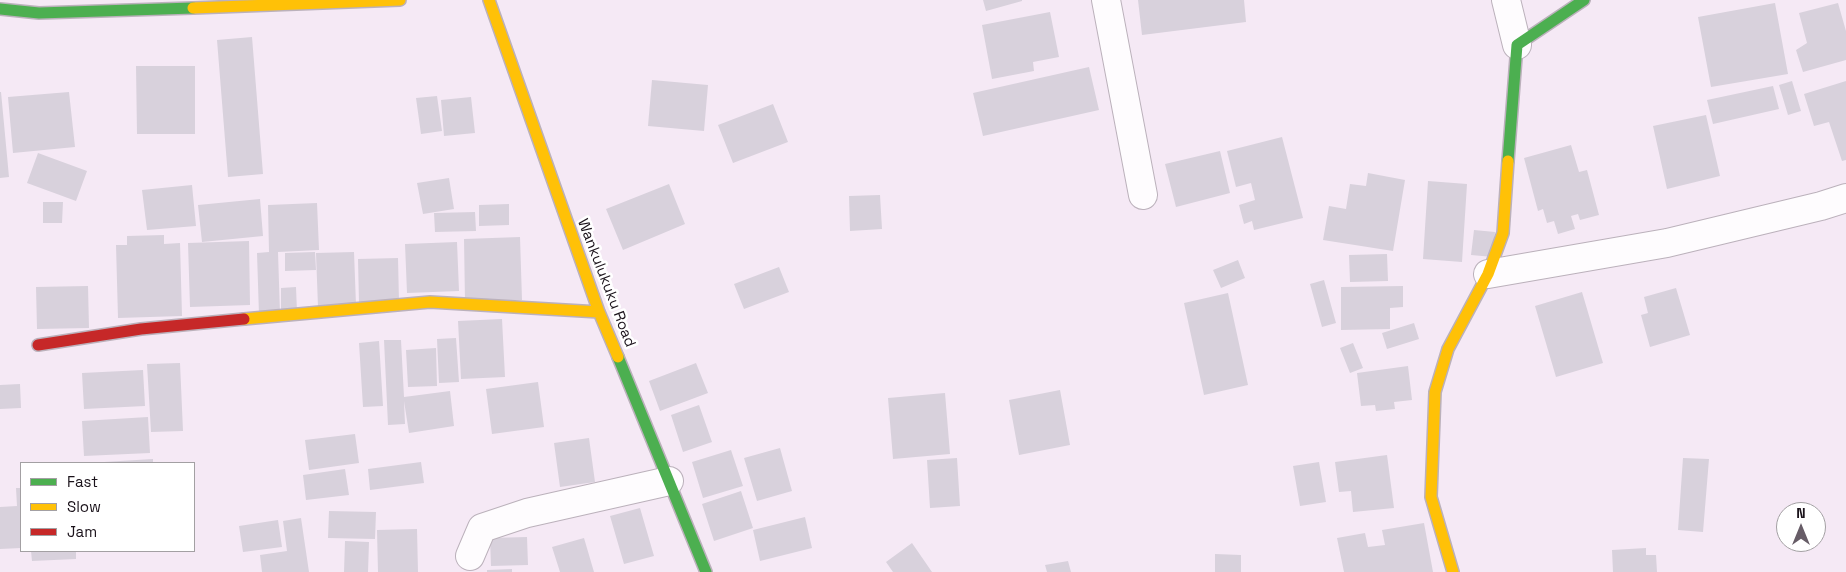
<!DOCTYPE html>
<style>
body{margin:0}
#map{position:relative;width:1846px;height:572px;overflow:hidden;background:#f5e9f5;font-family:"Space Grotesk",sans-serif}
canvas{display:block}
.legend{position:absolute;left:20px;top:462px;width:175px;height:90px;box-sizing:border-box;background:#fff;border:1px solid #a3a0a3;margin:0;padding:6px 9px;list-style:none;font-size:15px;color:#1a121a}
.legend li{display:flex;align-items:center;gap:10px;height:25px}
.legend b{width:25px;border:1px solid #a3a0a3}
.north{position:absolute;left:1776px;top:502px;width:50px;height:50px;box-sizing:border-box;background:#fff;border:1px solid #a3a0a3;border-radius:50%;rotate:0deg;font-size:14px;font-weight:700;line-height:20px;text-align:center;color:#1a121a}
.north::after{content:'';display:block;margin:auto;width:18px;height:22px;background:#675d67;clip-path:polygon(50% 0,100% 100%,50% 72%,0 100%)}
</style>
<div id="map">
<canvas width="1846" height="572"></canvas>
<ul class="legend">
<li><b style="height:6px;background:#4caf50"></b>Fast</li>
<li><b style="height:6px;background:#ffc107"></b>Slow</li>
<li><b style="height:6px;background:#c62828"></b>Jam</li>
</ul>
<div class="north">N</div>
</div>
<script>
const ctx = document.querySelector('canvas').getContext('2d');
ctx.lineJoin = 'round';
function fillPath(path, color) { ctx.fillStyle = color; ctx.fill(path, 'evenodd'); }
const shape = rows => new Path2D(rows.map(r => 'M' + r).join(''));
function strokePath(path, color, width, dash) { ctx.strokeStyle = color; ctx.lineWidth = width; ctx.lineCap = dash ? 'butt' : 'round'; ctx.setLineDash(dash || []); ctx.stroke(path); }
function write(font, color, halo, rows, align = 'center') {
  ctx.font = font + ' "Space Grotesk",sans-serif'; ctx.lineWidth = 5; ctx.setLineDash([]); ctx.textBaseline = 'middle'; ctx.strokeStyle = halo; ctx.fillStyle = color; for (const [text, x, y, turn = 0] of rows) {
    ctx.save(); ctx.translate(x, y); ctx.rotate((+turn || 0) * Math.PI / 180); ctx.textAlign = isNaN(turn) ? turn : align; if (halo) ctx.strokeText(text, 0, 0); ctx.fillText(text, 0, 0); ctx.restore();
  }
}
fillPath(shape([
 [983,0,1022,0,1022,1,986,11],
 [1138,0,1244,0,1246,22,1142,35],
 [1775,3,1788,74,1711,87,1698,17],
 [1838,3,1846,31,1846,60,1803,72,1796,50,1807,43,1799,13],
 [1050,12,1059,57,1033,62,1034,71,992,79,982,25],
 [252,37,263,174,228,177,217,40],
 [136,66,195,66,195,134,137,134],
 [1089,67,1099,110,983,136,973,93],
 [652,80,708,85,704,131,648,126],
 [1792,81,1801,111,1788,115,1779,85],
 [1846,81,1846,160,1842,161,1829,122,1814,126,1804,94],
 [1773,86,1779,109,1713,124,1707,100],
 [0,92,1,92,9,177,0,178],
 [69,92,75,147,13,153,8,97],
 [437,96,442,131,421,134,416,98],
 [471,97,475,133,444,136,441,100],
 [773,104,788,142,733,163,718,125],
 [1706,115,1720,176,1667,189,1653,126],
 [1282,137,1303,218,1254,230,1252,221,1244,224,1239,205,1255,200,1251,183,1236,187,1227,151],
 [1571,145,1579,172,1587,170,1599,215,1580,220,1578,214,1571,216,1575,229,1558,234,1554,221,1547,223,1543,209,1538,211,1524,158],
 [1220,151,1230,193,1176,207,1165,164],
 [38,153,87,171,76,201,27,183],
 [1368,173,1405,180,1393,251,1323,240,1329,206,1346,209,1350,184,1366,186],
 [449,178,454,209,423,214,417,183],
 [1428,181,1467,184,1462,262,1423,259],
 [669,184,685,224,623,250,606,209],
 [192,185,196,226,147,230,142,190],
 [880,195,882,229,850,231,849,196],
 [260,199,263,236,202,242,198,205],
 [43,202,63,202,62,223,43,223],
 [317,203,319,250,278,252,280,314,259,315,257,253,269,252,268,205],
 [509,204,509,225,479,226,479,205],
 [475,212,476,231,435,232,434,213],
 [1474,230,1495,232,1493,257,1471,255],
 [164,235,164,244,180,243,182,316,118,318,116,245,127,245,127,236],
 [520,237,522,300,465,302,464,239],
 [249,241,250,305,190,307,188,243],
 [457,242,459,291,407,293,405,244],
 [315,252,316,270,285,271,285,253],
 [354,252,356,305,318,307,316,253],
 [1387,254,1388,281,1350,282,1349,255],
 [398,258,399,302,359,303,358,259],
 [1238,260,1245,278,1221,288,1213,270],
 [779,267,789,292,744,309,734,284],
 [1324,280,1336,323,1322,327,1310,284],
 [88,286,89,328,37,329,36,287],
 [1403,286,1403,307,1390,308,1390,329,1341,330,1341,287],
 [296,287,297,312,281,312,281,288],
 [1676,288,1690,335,1650,347,1641,315,1648,313,1644,297],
 [1582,292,1603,363,1556,377,1535,306],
 [1228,293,1248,385,1204,395,1184,303],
 [502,319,505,377,461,379,458,321],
 [1414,323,1419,339,1387,349,1382,333],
 [456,338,459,382,439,383,437,339],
 [384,340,401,340,404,397,450,391,454,426,409,433,404,401,405,424,388,425],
 [379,341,383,406,363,407,359,343],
 [1353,343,1363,368,1350,373,1340,348],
 [436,348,437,386,408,387,406,350],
 [180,363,183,431,151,432,147,364],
 [696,363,708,393,660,411,649,381],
 [1408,366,1412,400,1394,402,1395,409,1376,411,1375,405,1361,406,1357,373],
 [143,370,145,406,84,409,82,373],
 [538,382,544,427,492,434,486,389],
 [20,384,21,408,0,409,0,385],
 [1060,390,1070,445,1019,455,1009,400],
 [945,393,950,454,893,459,888,398],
 [699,405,712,442,683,452,671,415],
 [148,417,150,453,84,456,82,421],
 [355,434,359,463,309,470,305,440],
 [589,438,595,482,560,487,554,443],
 [780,448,792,491,757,501,744,458],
 [731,450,743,486,703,498,692,462],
 [1387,455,1394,508,1353,512,1351,491,1339,492,1335,462],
 [957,458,960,506,930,508,927,460],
 [1683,458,1709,459,1703,532,1678,530],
 [153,459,153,463,104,463,104,462],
 [421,462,424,483,370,490,368,469],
 [1319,462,1326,502,1300,506,1293,466],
 [345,469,349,495,306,500,303,475],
 [16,488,21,488,21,548,0,549,0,507,17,506],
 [741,491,753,528,714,541,702,504],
 [640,508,654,556,624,564,610,516],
 [329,511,376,512,375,539,328,538],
 [805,517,812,548,760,561,753,530],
 [301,518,309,572,262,572,260,555,287,551,283,521],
 [278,520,282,547,243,552,239,526],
 [1424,523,1433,572,1344,572,1337,538,1365,533,1368,547,1385,545,1382,530],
 [417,529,418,572,378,572,377,530],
 [527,537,528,565,491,566,490,538],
 [584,538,594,572,560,572,552,547],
 [345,541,369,542,368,572,344,572],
 [912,543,932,572,893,572,886,562],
 [1646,548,1646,555,1656,555,1657,572,1613,572,1612,550],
 [31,551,76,551,76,559,32,561],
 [1215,554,1241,555,1241,572,1215,572],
 [1068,561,1071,572,1047,572,1045,565],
 [512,569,512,572,487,572,487,570]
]), '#d8d1dc');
const street = shape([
 [1106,0,1143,195],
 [1506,0,1517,45],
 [1488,274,1667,243,1821,206,1846,198],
 [470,556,482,528,527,513,669,481]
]);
const fast = shape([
 [0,9,39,13,193,8],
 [1508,161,1517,45,1584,0],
 [618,357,706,572]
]);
const slow = shape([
 [489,0,599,312,618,357],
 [193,8,400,0],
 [244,319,430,302,599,312],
 [1453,572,1431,497,1435,392,1448,349,1488,274,1503,233,1508,161]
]);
const jam = shape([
 [38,345,141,329,244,319]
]);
strokePath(street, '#bbb1bb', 30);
strokePath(fast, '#bbb1bb', 14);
strokePath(slow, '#bbb1bb', 14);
strokePath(jam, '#bbb1bb', 14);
strokePath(street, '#fefcfe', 28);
strokePath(fast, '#4caf50', 11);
strokePath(slow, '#ffc107', 11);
strokePath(jam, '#c62828', 11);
write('15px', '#1a121a', '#fff', [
 ["Wankulukuku Road",606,283,69]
]);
</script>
